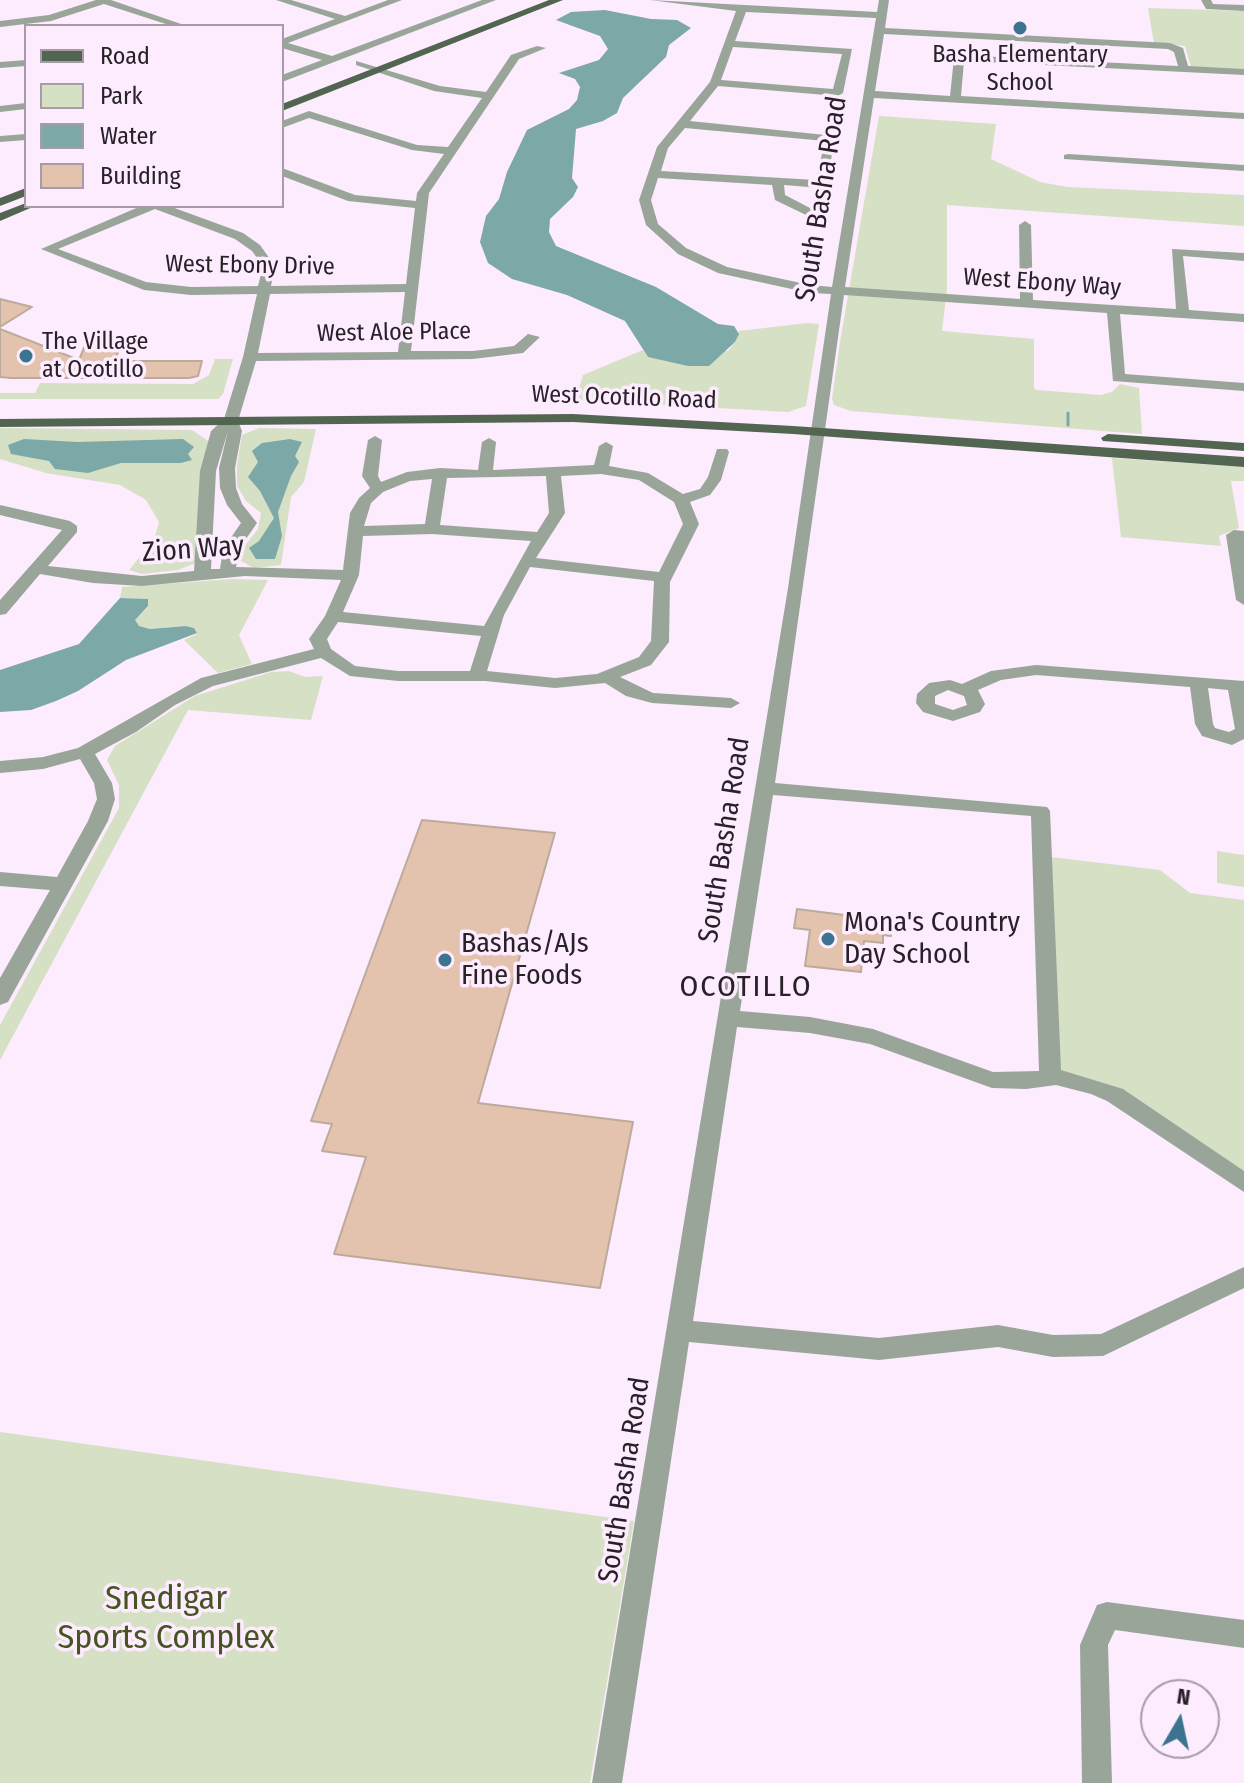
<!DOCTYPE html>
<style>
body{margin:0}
#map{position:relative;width:1244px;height:1783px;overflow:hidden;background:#fcecfe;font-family:"Fira Sans Condensed",sans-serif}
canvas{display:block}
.legend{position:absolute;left:24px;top:24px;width:260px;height:184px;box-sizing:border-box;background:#fcecfe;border:2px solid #a79ba8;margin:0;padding:10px 14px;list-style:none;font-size:24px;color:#282228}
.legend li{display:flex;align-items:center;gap:16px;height:40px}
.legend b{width:40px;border:2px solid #a79ba8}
.north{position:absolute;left:1140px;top:1679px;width:80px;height:80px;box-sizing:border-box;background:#fcecfe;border:2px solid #a79ba8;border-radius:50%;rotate:9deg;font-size:22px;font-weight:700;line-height:32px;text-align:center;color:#282228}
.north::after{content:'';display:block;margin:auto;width:28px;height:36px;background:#3c738e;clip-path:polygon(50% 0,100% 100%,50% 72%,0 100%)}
</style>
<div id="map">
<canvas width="1244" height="1783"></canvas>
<ul class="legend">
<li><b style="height:10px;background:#526550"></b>Road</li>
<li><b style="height:22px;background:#d6e0c5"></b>Park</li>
<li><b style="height:22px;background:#7ca8a7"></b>Water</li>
<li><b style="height:22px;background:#e3c3ad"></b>Building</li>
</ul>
<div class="north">N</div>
</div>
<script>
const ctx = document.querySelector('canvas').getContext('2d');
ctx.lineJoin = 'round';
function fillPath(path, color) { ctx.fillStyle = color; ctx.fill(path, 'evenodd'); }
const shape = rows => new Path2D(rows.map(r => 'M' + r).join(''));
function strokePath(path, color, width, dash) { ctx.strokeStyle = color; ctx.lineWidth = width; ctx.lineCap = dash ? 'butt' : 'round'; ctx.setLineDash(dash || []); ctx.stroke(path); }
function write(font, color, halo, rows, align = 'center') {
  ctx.font = font + ' "Fira Sans Condensed",sans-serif'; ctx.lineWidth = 7; ctx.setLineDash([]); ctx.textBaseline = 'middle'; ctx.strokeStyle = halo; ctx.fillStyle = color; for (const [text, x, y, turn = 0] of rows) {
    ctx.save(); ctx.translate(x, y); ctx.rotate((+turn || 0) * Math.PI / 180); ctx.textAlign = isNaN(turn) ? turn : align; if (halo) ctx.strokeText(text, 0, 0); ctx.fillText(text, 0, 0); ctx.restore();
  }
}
fillPath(shape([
 [1148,8,1244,11,1244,70,1191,67,1185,46,1154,43],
 [879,116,996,124,991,159,1040,182,1067,187,1244,195,1244,226,947,205,947,289,942,331,1034,339,1034,388,1037,390,1101,395,1112,392,1120,384,1139,388,1142,434,851,411,834,405,832,399,840,342],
 [807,323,819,324,806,406,788,412,575,400,583,375,643,350,648,357,728,351,735,342,739,331],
 [215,359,233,359,223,394,218,399,0,399,0,393,35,393,40,383,193,384,209,375],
 [0,428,192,430,208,441,197,523,198,562,178,570,142,574,129,570,154,540,159,522,146,500,120,485,46,473,0,459],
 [259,428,316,429,304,482,291,497,281,565,254,568,241,561,243,548,258,529,261,513,246,501,237,486,237,465,242,435],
 [1112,458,1244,467,1244,481,1231,481,1239,528,1219,536,1221,546,1121,537],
 [233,579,268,580,239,635,252,664,218,673,184,640,197,634,194,628,186,626,150,629,139,626,134,620,148,607,148,599,120,598,122,587],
 [289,671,305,677,323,676,311,720,188,710,0,1060,0,1025,119,808,119,785,107,760,115,746,195,696,271,672],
 [1217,851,1244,855,1244,887,1217,883],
 [1042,856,1160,870,1190,893,1244,900,1244,1185,1115,1095,1050,1078],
 [0,1432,634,1521,590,1783,0,1783]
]), '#d6e0c5');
fillPath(shape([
 [605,10,651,19,677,20,691,28,669,45,666,57,623,98,617,113,603,121,576,129,572,178,578,187,573,197,550,219,549,232,556,246,656,287,718,324,734,326,739,334,735,342,709,366,688,366,648,357,625,321,567,295,512,279,488,263,480,242,486,216,499,199,507,172,527,130,569,109,577,100,580,87,575,79,559,73,599,60,608,49,600,36,556,20,571,12],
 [24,439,77,442,183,439,194,447,188,454,192,460,181,463,121,463,88,473,55,469,49,461,11,454,8,445],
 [290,439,302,442,295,456,299,462,291,476,278,512,282,536,275,559,256,559,249,548,259,541,274,518,260,491,248,477,258,462,252,451,262,443],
 [120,598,148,599,148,606,135,620,139,626,150,629,186,626,194,628,197,633,126,660,78,691,56,701,31,710,0,712,0,670,79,644]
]), '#7ca8a7');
strokePath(shape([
 [1068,413,1068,425]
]), '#7ca8a7', 3);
const building = shape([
 [0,299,32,307,0,327,0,299],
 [0,329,79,360,86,343,113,343,111,349,119,349,115,361,202,361,198,376,189,378,11,378,0,377,0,329],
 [422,820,555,833,478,1103,633,1122,600,1288,334,1254,366,1157,322,1151,332,1124,311,1121,422,820],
 [797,909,892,921,891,936,883,935,883,943,864,941,861,972,805,966,810,930,794,928,797,909]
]);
fillPath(building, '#e3c3ad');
strokePath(building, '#bcaa9c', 2);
fillPath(shape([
 [96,0,111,0,184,25,172,26,104,4,51,21,0,27,0,21,49,15,96,0],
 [276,0,291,0,345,16,388,0,402,0,288,43,332,56,482,0,496,0,282,82,282,75,322,60,282,48,282,39,335,19,276,0],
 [650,0,877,12,879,0,889,0,885,28,1170,43,1183,48,1188,66,1244,69,1244,75,964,61,961,96,1244,113,1244,119,874,98,845,287,1020,299,1019,225,1025,221,1031,225,1033,300,1176,309,1172,249,1244,253,1244,261,1183,256,1189,310,1244,314,1244,322,1120,314,1125,374,1244,383,1244,391,1113,381,1107,313,844,295,775,783,1047,807,1050,811,1061,1070,1123,1089,1244,1171,1244,1192,1107,1101,1091,1094,1056,1085,1026,1089,992,1088,870,1044,810,1033,737,1027,693,1321,879,1338,998,1325,1053,1335,1101,1334,1244,1267,1244,1288,1103,1356,1053,1357,998,1347,879,1360,689,1342,622,1783,592,1783,788,588,831,294,810,293,718,273,678,254,646,225,639,200,657,147,710,82,736,11,650,0],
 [746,12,876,18,832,287,810,285,727,267,686,248,658,224,651,200,658,178,772,185,775,200,806,215,812,211,810,208,785,195,784,185,821,188,827,184,835,136,690,121,718,86,838,96,843,93,852,49,735,41,746,12],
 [884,34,1168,49,1174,52,1178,66,959,55,954,58,950,96,875,91,884,34],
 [733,47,842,54,833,89,721,80,733,47],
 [685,128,825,141,816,180,661,171,668,148,685,128],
 [773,795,1031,816,1039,1071,993,1072,873,1029,810,1017,740,1011,773,795],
 [1201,0,1211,0,1213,4,1244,5,1244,11,1206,9,1201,0],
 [537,46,546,48,519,59,429,193,411,351,473,351,514,346,528,334,540,337,523,353,473,359,256,361,238,421,242,431,235,468,236,488,242,504,257,523,239,549,236,567,343,570,350,513,359,498,370,488,362,476,368,440,375,436,382,440,378,476,381,482,407,472,440,468,478,470,482,442,489,438,496,442,493,470,594,465,599,446,606,442,613,446,609,466,648,473,683,494,700,489,708,477,717,449,727,449,729,452,721,480,710,495,690,502,699,524,670,582,669,642,651,665,620,677,653,693,731,698,740,703,731,708,652,703,626,696,605,683,555,688,485,681,398,681,350,676,321,658,213,686,175,705,136,732,95,754,112,783,115,799,108,821,8,1002,0,1005,0,978,50,890,0,886,0,872,57,877,88,821,97,799,94,783,80,759,43,769,0,773,0,761,43,757,78,748,201,678,314,649,309,639,325,616,341,580,245,576,142,586,93,583,40,574,6,614,0,615,0,600,62,530,0,515,0,505,70,521,77,526,77,532,48,566,142,576,194,571,200,471,211,431,224,419,243,357,257,294,191,295,144,290,41,249,141,206,169,206,243,233,260,245,275,266,271,286,406,284,415,208,348,201,282,176,282,168,355,195,416,201,417,193,444,154,412,150,309,118,282,128,282,121,309,111,417,145,448,147,482,98,434,91,356,65,356,61,440,86,486,92,511,55,537,46],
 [155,209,235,239,252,251,263,266,258,286,191,287,146,282,58,249,155,209],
 [405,292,398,352,258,353,270,294,405,292],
 [228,431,219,468,220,488,227,505,241,523,223,549,220,569,211,569,216,471,228,431],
 [601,474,639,480,674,502,683,524,659,572,536,558,565,513,561,476,601,474],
 [546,476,549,513,537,532,440,525,447,478,546,476],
 [432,479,425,524,364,526,371,503,383,492,410,481,432,479],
 [432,534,531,541,484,626,343,612,359,575,363,536,432,534],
 [530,567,654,581,651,641,639,657,597,674,555,678,487,671,504,615,530,567],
 [338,622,481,636,470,671,398,671,355,666,331,649,327,639,338,622],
 [26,60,26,66,0,68,0,62,26,60],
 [26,103,26,109,0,112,0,106,26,103],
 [26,134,26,140,0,142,0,136,26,134],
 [1068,154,1244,165,1244,171,1064,159,1064,155,1068,154],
 [1234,530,1244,531,1244,605,1236,600,1226,535,1234,530],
 [1036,665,1244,681,1244,739,1232,745,1202,736,1195,724,1190,687,1036,675,1001,680,978,690,985,704,980,712,953,721,923,712,916,703,917,694,929,683,950,680,962,684,991,671,1036,665],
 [1208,688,1228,690,1235,729,1229,732,1215,728,1213,724,1208,688],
 [948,690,964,696,967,705,953,710,935,704,935,696,948,690],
 [1107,1602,1244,1620,1244,1648,1115,1630,1108,1645,1112,1783,1082,1783,1080,1645,1097,1605,1107,1602]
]), '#9aa599');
fillPath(shape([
 [549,0,563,0,282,111,282,104,549,0],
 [26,188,26,196,0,206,0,198,26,188],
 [26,203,26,206,35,206,0,221,0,213,26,203],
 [573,414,793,426,1244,457,1244,467,793,434,573,422,0,427,0,419,573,414],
 [1108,434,1244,443,1244,451,1103,441,1101,438,1108,434]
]), '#526550');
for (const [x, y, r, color] of [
 [1020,28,8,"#3c738e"],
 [26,356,8,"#3c738e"],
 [828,939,8,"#3c738e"],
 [445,960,8,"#3c738e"]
]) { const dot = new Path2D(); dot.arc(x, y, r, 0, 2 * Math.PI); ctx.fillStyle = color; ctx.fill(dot); strokePath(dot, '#fcecfe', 3); }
write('24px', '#282228', '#fcecfe', [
 ["Basha Elementary",1020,55],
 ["School",1020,83],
 ["The Village",42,342,"left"],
 ["at Ocotillo",42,370,"left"]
]);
write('24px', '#282228', '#fcecfe', [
 ["West Ebony Drive",250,266,1],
 ["West Ebony Way",1042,283,4],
 ["West Aloe Place",394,333,-1],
 ["West Ocotillo Road",624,398,2]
]);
write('28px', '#282228', '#fcecfe', [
 ["South Basha Road",822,199,-81],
 ["Zion Way",193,550,-4],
 ["South Basha Road",725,840,-81],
 ["South Basha Road",625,1480,-81]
]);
write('28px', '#282228', '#fcecfe', [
 ["Mona's Country",844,923],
 ["Day School",844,955],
 ["Bashas/AJs",461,944],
 ["Fine Foods",461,976]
], 'left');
ctx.letterSpacing = '2px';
write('30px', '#282228', '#fcecfe', [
 ["OCOTILLO",746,988]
]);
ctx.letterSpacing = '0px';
write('34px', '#455421', '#fcecfe', [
 ["Snedigar",166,1600],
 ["Sports Complex",166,1639]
]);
</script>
